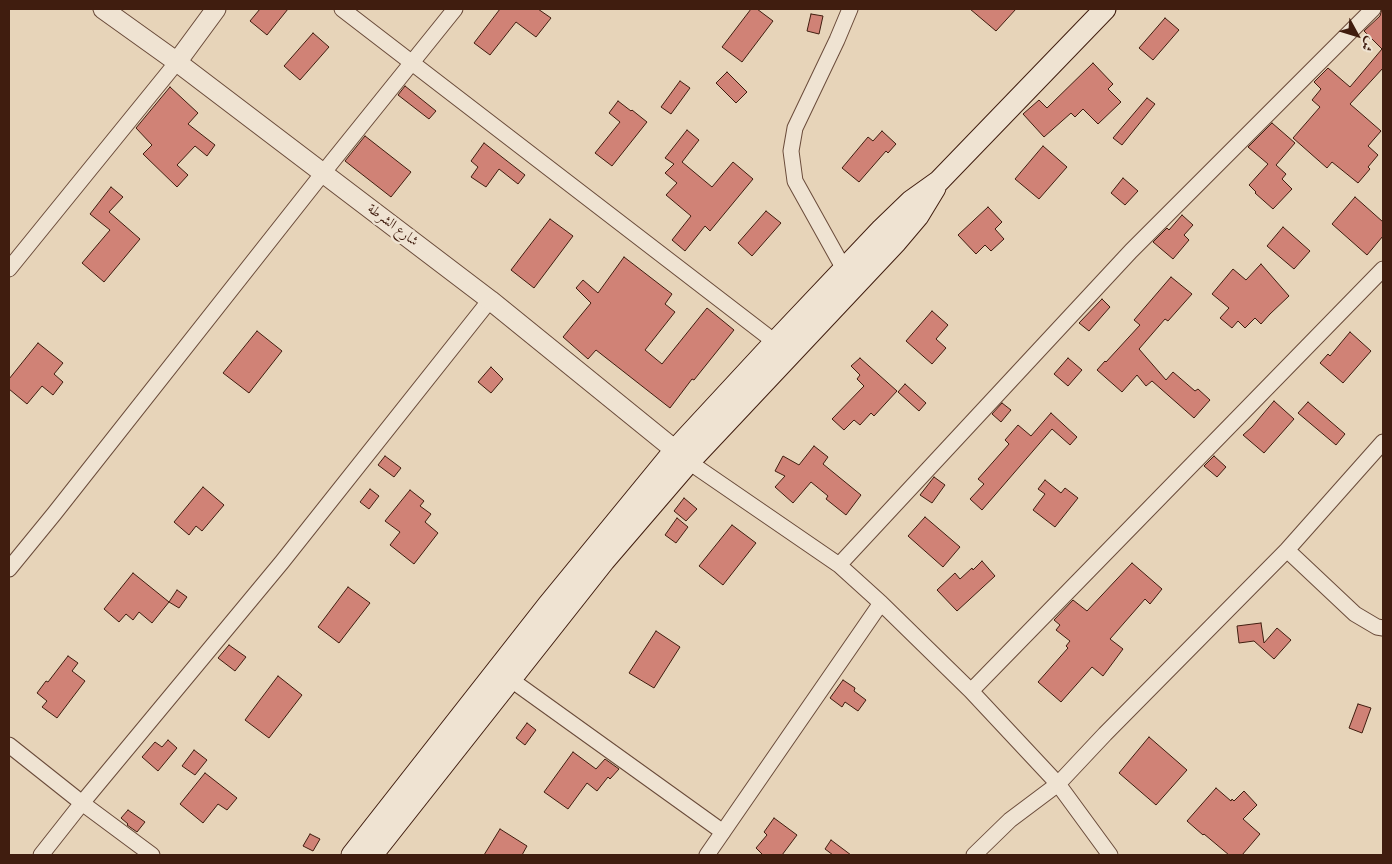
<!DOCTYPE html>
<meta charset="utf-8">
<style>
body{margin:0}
#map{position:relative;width:1392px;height:864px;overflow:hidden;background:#e7d4b9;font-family:"Libre Caslon Text",Amiri,serif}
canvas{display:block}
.frame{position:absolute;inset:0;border:10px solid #401d0f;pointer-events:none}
.north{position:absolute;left:1332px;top:10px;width:50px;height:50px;-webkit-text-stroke:4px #efe3d2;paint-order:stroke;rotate:129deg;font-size:14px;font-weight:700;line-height:20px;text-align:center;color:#401d0f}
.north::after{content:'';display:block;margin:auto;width:18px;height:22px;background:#401d0f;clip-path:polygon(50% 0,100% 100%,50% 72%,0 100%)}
</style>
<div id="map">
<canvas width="1392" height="864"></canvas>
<div class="frame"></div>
<div class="north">ش</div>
</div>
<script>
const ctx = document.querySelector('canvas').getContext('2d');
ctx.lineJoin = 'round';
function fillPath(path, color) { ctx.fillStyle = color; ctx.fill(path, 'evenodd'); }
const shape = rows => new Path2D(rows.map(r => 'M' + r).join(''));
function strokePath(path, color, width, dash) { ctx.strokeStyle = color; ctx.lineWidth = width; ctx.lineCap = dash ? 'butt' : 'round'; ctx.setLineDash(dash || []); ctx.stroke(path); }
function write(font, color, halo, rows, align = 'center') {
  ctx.font = font + ' "Libre Caslon Text",Amiri,serif'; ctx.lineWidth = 5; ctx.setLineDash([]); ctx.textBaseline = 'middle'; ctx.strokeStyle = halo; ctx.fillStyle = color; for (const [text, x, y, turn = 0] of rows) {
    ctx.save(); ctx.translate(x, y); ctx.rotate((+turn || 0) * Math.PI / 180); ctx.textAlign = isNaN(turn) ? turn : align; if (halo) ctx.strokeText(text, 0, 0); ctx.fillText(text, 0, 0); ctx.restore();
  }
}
const building = shape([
 [260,9,288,9,267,35,250,21,260,9],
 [500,9,538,9,551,18,536,37,516,22,490,55,474,43,500,9],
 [751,9,757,9,773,21,742,62,722,47,751,9],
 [970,9,1016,9,996,31,970,9],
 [1382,9,1383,9,1383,68,1350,104,1381,131,1368,146,1378,155,1368,167,1370,169,1358,183,1332,162,1327,168,1293,138,1320,107,1312,100,1321,89,1314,82,1328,68,1350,87,1382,49,1364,31,1380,16,1382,9],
 [811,14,823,16,819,34,807,31,811,14],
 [1165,18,1179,30,1153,60,1139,48,1165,18],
 [313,33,329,47,300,80,284,66,313,33],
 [1093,63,1113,84,1108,89,1121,102,1098,124,1083,109,1075,117,1071,113,1044,137,1023,114,1039,100,1047,108,1093,63],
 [727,72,747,92,736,103,716,83,727,72],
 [680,81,690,88,671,114,661,107,680,81],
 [405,86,436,111,429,119,398,95,405,86],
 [170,87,198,113,188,124,215,145,207,156,195,146,177,165,188,175,177,187,143,154,152,145,136,128,170,87],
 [1147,98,1155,104,1122,145,1113,138,1147,98],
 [618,101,631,111,632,110,647,122,612,166,595,153,620,122,609,113,618,101],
 [1272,123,1295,143,1276,165,1286,174,1282,179,1292,189,1273,209,1255,193,1256,192,1249,185,1268,164,1248,147,1272,123],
 [687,130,699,140,682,162,712,187,733,162,753,179,710,231,705,226,685,251,672,240,691,216,666,195,677,183,665,173,674,164,665,158,687,130],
 [882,131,896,144,888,153,886,151,859,182,842,168,868,137,873,141,882,131],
 [365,136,411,172,391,197,345,161,365,136],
 [484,143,525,175,518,184,499,169,486,187,471,177,478,167,471,161,484,143],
 [1043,146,1067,167,1039,199,1015,179,1043,146],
 [1123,178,1138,191,1125,205,1111,193,1123,178],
 [111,187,123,197,109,212,140,239,104,282,82,263,110,230,90,214,111,187],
 [1355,197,1383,222,1383,236,1367,255,1332,224,1355,197],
 [988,207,1002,222,995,229,1004,239,991,251,985,245,976,254,958,235,988,207],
 [766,211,781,223,752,256,738,243,766,211],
 [1182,215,1193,225,1184,235,1189,240,1173,259,1153,242,1167,228,1169,230,1182,215],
 [550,219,573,236,534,288,511,270,550,219],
 [1283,227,1310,251,1294,269,1267,246,1283,227],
 [624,257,672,294,665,304,675,312,645,350,662,364,707,308,734,330,694,380,692,379,670,408,596,350,588,359,563,337,591,303,576,288,583,280,598,293,624,257],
 [1261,264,1289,296,1270,314,1261,324,1255,318,1245,328,1238,321,1232,328,1220,318,1229,308,1212,294,1233,269,1246,280,1261,264],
 [1171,277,1192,294,1168,321,1165,319,1139,349,1166,380,1173,372,1195,391,1198,389,1210,400,1194,418,1152,381,1146,386,1137,375,1122,392,1097,370,1105,361,1106,362,1140,325,1134,320,1171,277],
 [1102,299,1110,307,1089,331,1079,323,1102,299],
 [932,311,948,325,936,339,946,348,932,364,906,341,932,311],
 [257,331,282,351,249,393,223,373,257,331],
 [1350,332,1371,351,1343,383,1320,363,1328,354,1330,356,1350,332],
 [38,343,63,363,54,374,63,382,53,395,42,386,27,404,9,389,9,379,38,343],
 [860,358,897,391,874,416,871,413,860,425,854,420,844,430,832,419,864,386,857,379,860,375,851,366,860,358],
 [1068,358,1082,370,1068,386,1054,374,1068,358],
 [491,367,503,379,491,393,478,382,491,367],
 [905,384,926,403,919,411,898,392,905,384],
 [1274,401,1294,419,1264,453,1243,435,1252,427,1274,401],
 [1308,402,1345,434,1336,445,1298,413,1308,402],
 [1002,403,1011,410,1001,422,992,414,1002,403],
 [1051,413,1077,437,1070,445,1052,429,982,510,970,499,984,484,978,479,1009,444,1005,440,1018,425,1031,436,1051,413],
 [814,446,828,457,823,464,861,495,846,515,826,499,828,496,811,482,793,503,775,487,785,476,775,471,783,456,799,465,814,446],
 [385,456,401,468,394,477,378,465,385,456],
 [1214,456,1226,467,1217,477,1204,466,1214,456],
 [934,477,945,485,932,503,920,495,934,477],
 [1045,480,1061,493,1065,488,1078,498,1055,527,1033,510,1045,494,1038,489,1045,480],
 [203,487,224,505,202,531,196,526,189,535,174,522,203,487],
 [370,489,379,496,369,509,360,502,370,489],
 [410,490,424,501,420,506,431,514,425,522,438,533,414,564,390,545,400,532,385,521,410,490],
 [684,498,697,509,686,521,674,511,684,498],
 [925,517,960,547,943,567,908,536,925,517],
 [677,518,688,527,676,543,665,535,677,518],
 [732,525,756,543,723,585,699,566,732,525],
 [982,561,995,576,957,611,937,590,955,573,960,579,972,568,973,570,982,561],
 [1132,563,1162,589,1150,604,1145,599,1110,639,1123,649,1103,676,1092,667,1061,702,1038,682,1068,648,1066,646,1070,641,1056,630,1060,625,1054,620,1073,600,1087,611,1132,563],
 [133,573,169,602,152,623,139,612,133,620,126,614,119,622,104,609,133,573],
 [348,587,370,603,339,643,318,627,348,587],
 [177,590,187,597,179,608,169,602,177,590],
 [1261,623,1264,643,1277,628,1291,640,1274,659,1254,641,1239,643,1237,626,1261,623],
 [656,631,680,647,654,688,629,673,656,631],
 [229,645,246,657,235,671,218,658,229,645],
 [68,656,78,663,72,671,85,681,57,718,42,707,47,701,37,693,46,681,48,682,68,656],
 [278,676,302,695,269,738,245,720,278,676],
 [843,680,855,688,854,691,866,700,858,711,845,702,842,707,830,698,843,680],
 [1358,704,1371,708,1362,733,1349,728,1358,704],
 [527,723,536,730,525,745,516,738,527,723],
 [1149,737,1187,770,1156,805,1119,773,1149,737],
 [168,740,177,748,158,771,142,757,155,742,162,747,168,740],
 [194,750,207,760,195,775,182,766,194,750],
 [573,752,596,769,605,759,619,769,610,779,608,777,597,791,587,783,568,809,544,792,573,752],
 [205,773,237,798,227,810,218,804,203,823,180,804,205,773],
 [1216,788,1231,801,1232,799,1234,801,1244,791,1257,805,1243,819,1260,834,1242,855,1229,855,1204,834,1203,835,1187,821,1216,788],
 [128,810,145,822,137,832,127,825,128,824,121,818,128,810],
 [774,818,797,835,782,855,763,855,756,848,767,835,764,832,774,818],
 [500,829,527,846,522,855,484,855,500,829],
 [310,834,320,839,313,851,303,846,310,834],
 [831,840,851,855,833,855,825,849,831,840]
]);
fillPath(building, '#d08276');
strokePath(building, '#401d0f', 1);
const minor = shape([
 [342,9,775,342],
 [9,269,177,62],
 [844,269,795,181,791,151,795,128,837,40,850,9],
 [689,462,839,565,881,603,971,691,1058,784,1105,734,1287,550,1383,442],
 [1287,550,1355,614,1377,627,1383,628],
 [839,565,1131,251,1373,9],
 [9,569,54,514,323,173,455,9],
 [510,679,723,832],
 [971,691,1383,269],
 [9,745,82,803,152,855],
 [41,855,82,803,282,562,490,300],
 [707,855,881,603],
 [974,855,1010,820,1058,784,1110,855]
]);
const tertiary = shape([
 [103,9,177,62,490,300,686,459],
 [177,62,216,9]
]);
const secondary = shape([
 [352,855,548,605,675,450,775,342,882,229,911,201,939,181,1105,9],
 [372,855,604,561,689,462,896,242,918,216,935,188]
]);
strokePath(minor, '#6a4b3a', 17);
strokePath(tertiary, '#6a4b3a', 21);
strokePath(secondary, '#401d0f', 23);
strokePath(minor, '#efe3d2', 15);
strokePath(tertiary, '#efe3d2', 19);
strokePath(secondary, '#efe3d2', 21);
write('14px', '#401d0f', '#efe3d2', [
 ["شارع الشرطة",393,225,37]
]);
</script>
